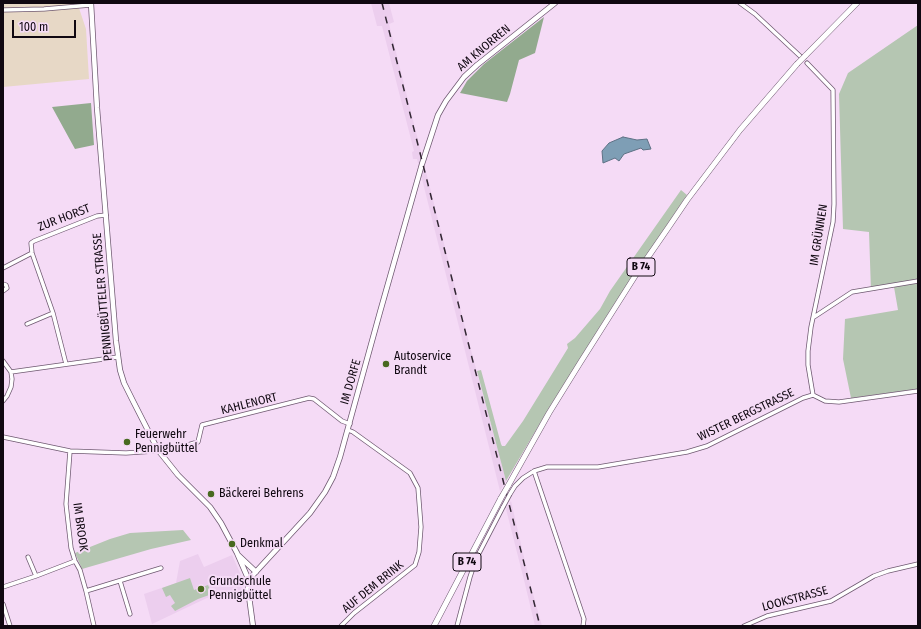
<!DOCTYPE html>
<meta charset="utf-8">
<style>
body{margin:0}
#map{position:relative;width:921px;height:629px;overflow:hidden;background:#f5dbf6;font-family:"Fira Sans Condensed",sans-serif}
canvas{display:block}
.frame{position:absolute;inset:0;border:4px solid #100811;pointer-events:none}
.scale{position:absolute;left:12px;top:20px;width:64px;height:18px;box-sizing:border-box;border:2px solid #100811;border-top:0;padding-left:5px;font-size:12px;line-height:14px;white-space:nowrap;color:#100811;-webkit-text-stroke:3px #f5dbf6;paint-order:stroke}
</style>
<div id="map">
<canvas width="921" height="629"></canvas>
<div class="frame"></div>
<div class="scale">100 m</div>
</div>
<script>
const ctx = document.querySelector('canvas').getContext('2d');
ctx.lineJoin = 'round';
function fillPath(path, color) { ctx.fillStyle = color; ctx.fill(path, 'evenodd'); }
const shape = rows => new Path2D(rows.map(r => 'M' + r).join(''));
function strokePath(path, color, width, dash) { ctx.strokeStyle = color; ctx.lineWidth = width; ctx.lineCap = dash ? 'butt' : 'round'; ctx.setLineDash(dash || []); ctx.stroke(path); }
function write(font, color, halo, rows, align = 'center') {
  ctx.font = font + ' "Fira Sans Condensed",sans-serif'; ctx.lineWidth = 4; ctx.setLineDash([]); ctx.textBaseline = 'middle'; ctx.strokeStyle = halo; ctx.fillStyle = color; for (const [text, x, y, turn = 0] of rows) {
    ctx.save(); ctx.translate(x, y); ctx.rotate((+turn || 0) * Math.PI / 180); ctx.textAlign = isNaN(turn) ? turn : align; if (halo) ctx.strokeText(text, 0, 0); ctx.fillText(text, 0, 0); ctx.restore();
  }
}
fillPath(shape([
 [3,3,81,3,79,8,86,29,89,79,3,87]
]), '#e7d8c6');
fillPath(shape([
 [371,3,389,3,394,22,389,24,420,148,467,335,506,481,500,491,417,159,413,159,412,152,414,151,382,26,377,26],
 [511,501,530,583,542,626,535,626,525,584,506,509],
 [198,554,204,567,232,555,244,582,242,591,207,598,152,624,144,594,176,583,180,561]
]), '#ecceee');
fillPath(shape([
 [918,25,918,389,851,398,843,359,845,319,898,310,894,287,871,291,869,232,843,229,839,94,848,73],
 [681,190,687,195,613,306,549,408,506,481,477,371,481,370,501,444,502,446,505,446,523,421,568,348,567,344,575,338,600,309,610,291],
 [183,530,191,540,151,549,82,569,75,553,110,539,130,533],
 [190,578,194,590,208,585,212,594,198,599,175,611,171,606,175,603,170,595,166,597,162,588]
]), '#b5c6b2');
fillPath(shape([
 [544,17,535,53,519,60,510,94,507,102,460,93,467,81,484,64],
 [91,103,94,145,75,149,52,107]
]), '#92aa8e');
const water = shape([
 [623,137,637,140,647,139,651,149,643,150,641,148,624,154,619,161,615,158,603,163,602,151,609,143,623,137]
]);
fillPath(water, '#7e9eb5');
strokePath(water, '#5d7184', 1);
const street = shape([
 [740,3,755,14,800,56],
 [3,10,44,9,91,5],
 [807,63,833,90,834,204,833,222,811,327,808,351,808,365,813,395],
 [3,268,32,253],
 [3,284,6,285,7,288,3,291],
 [814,317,852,292,918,281],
 [27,324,53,313],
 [3,361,11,372,12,379,11,387,7,396,3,401],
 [66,364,53,313,32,253,31,243,34,241,97,216,106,215],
 [11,372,118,357],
 [3,437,70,451,126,453,170,450,198,442,202,425,309,398,314,399,342,421,350,424],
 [70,451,66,504,71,548,75,561,80,570,86,591,94,626],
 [534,471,584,619,583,626],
 [510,494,515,486,523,478,534,471,547,467,598,467,687,452,707,446,803,398,813,395,825,401,839,402,918,391],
 [28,557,36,576],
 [120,581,130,614],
 [3,587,36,576,75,561],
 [86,591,161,568],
 [3,604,10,626],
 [341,626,354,613,415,565,419,552,421,527,418,488,410,473,353,432,348,430],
 [457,626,470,577,476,559,503,507],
 [744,626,767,616,831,601,874,576,888,571,918,564]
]);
const secondary = shape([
 [91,3,97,108,116,341,120,370,124,383,133,401,158,450,178,475,210,507,221,523,237,553,247,576,250,580],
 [238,555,256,572],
 [253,626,248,589,248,583,252,576,310,513,325,492,333,477,340,457,380,312,422,164,438,115,446,101,464,77,477,65,555,3]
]);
const primary = shape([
 [805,56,857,3],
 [508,486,549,413,580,363,637,273,668,228,687,200,740,130,797,64],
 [434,626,501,498]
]);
strokePath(street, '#6f5971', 5);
strokePath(secondary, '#6f5971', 6);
strokePath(primary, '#6f5971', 6);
strokePath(street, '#fff', 3.5);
strokePath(secondary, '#fff', 4.5);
strokePath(primary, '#fff', 5);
strokePath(shape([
 [382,3,540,626]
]), '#322733', 1.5, [7, 7]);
const streetBridge = shape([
 [503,507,510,494]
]);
const primaryBridge = shape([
 [797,64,805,56],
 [501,498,508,486]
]);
strokePath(streetBridge, '#6f5971', 5, []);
strokePath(primaryBridge, '#6f5971', 6, []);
strokePath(streetBridge, '#fff', 3.5);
strokePath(primaryBridge, '#fff', 5);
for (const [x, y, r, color] of [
 [386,364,4,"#486920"],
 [127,442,4,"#486920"],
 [211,494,4,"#486920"],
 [232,544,4,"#486920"],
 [201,589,4,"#486920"]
]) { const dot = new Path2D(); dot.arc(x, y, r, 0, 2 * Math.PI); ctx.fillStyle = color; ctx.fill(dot); strokePath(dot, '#f5dbf6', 1.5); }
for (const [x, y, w] of [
 [641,267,28],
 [467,562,28]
]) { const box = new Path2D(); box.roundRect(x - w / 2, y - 9, w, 18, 3); ctx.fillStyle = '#f5dbf6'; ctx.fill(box); strokePath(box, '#100811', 1); }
write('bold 11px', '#100811', null, [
 ["B 74",641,267],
 ["B 74",467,562]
]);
write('12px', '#100811', '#f5dbf6', [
 ["AM KNORREN",484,48,-40],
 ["ZUR HORST",64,218,-21],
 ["IM GRÜNNEN",819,235,-81],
 ["PENNIGBÜTTELER STRASSE",103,297,-95],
 ["IM DORFE",351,382,-74],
 ["KAHLENORT",249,404,-14],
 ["WISTER BERGSTRASSE",746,415,-26],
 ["IM BROOK",80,527,82],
 ["AUF DEM BRINK",373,587,-39],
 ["LOOKSTRASSE",795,599,-15]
]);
write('12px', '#100811', '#f5dbf6', [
 ["Autoservice",394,357],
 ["Brandt",394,371],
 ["Feuerwehr",135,435],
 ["Pennigbüttel",135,449],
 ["Bäckerei Behrens",219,494],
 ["Denkmal",240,544],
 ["Grundschule",209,582],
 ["Pennigbüttel",209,596]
], 'left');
</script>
